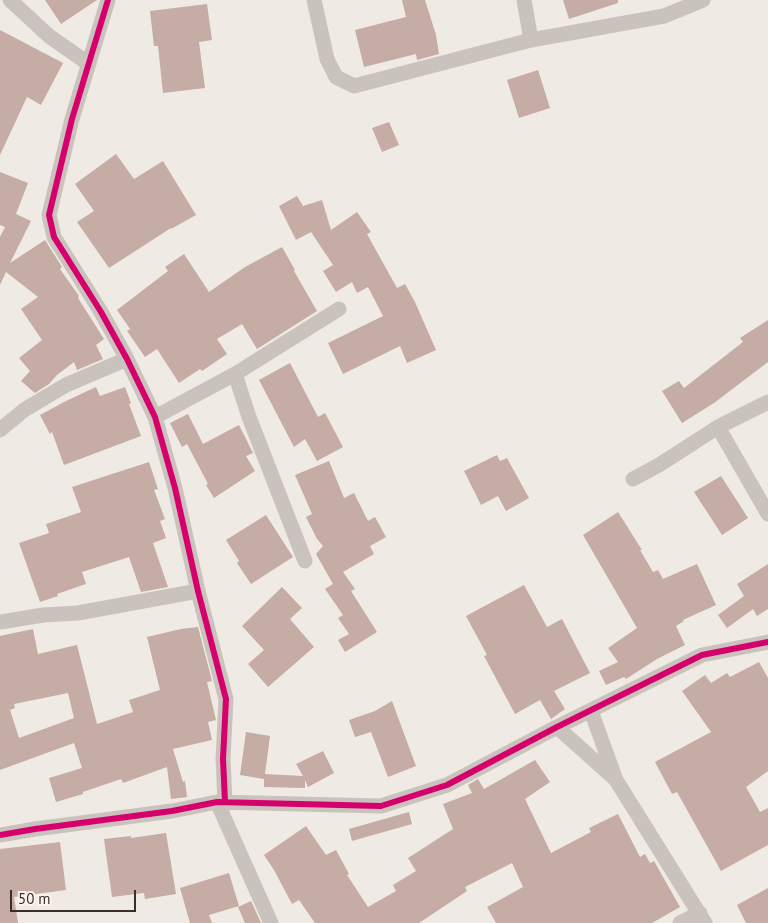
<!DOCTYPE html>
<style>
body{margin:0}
#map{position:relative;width:768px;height:923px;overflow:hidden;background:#f0eae4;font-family:"PT Sans",sans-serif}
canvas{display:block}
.scale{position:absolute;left:10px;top:890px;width:126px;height:22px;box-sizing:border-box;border:2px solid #3b2e2a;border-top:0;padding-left:6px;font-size:15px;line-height:18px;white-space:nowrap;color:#3b2e2a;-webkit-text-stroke:4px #fcf4ec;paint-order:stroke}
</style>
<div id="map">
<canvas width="768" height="923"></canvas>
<div class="scale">50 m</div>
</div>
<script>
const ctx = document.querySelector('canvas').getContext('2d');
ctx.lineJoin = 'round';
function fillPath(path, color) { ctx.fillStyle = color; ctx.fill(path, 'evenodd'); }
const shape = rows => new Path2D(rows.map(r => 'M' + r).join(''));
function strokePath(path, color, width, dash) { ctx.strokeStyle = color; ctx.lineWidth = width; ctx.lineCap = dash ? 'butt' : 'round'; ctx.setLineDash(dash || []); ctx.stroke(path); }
fillPath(shape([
 [45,0,97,0,61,24],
 [402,0,425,0,436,35,439,54,417,60,416,54,364,67,355,30,406,17],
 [563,0,618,0,618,3,569,19],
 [207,4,212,40,199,42,205,88,163,93,158,46,154,46,150,11],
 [0,30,63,63,41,105,27,97,0,155],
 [538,70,550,108,519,118,507,80],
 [389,122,399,145,382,152,372,128],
 [116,154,134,179,163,161,196,215,171,229,171,228,109,268,77,222,94,211,75,184],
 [0,172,28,183,16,214,31,221,10,263,45,240,62,267,60,269,79,296,78,298,104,339,96,345,103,359,77,370,74,362,57,375,49,384,35,393,21,381,30,371,19,358,42,340,21,309,38,297,6,272,0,285,0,237,5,227,0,225],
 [297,196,303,206,322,200,331,230,357,212,371,232,367,234,397,288,405,284,415,302,436,350,407,363,400,346,343,374,328,343,383,316,368,287,357,293,352,282,336,292,323,271,333,265,311,232,296,240,279,206],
 [282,247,295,270,294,271,317,311,257,349,242,324,217,339,227,354,202,371,200,369,179,383,157,349,145,357,127,331,130,329,117,310,168,271,165,267,184,254,209,292,245,267],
 [768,320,768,362,714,403,682,423,662,391,679,381,684,388,743,342,740,338],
 [290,363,318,417,325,413,343,447,317,461,305,439,294,447,259,380],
 [96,387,100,396,125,387,131,403,129,404,141,436,64,465,52,432,50,434,40,415,66,401],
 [188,414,203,444,239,425,253,453,246,456,255,471,214,498,206,485,208,484,187,444,182,447,170,423],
 [497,455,500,461,507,458,529,498,506,511,498,496,481,505,464,471],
 [329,461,344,498,354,493,368,521,375,517,386,537,370,546,374,554,343,572,355,589,351,591,377,632,345,652,338,640,349,634,338,618,343,615,325,589,333,584,316,554,323,546,317,539,306,517,312,514,295,475],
 [149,462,158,489,154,490,165,519,160,521,166,538,153,543,168,587,141,592,129,557,82,572,86,584,57,594,58,596,40,602,19,543,49,533,46,524,81,512,72,487],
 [721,476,748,518,722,535,694,492],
 [618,512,642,550,640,550,653,572,658,570,663,579,697,564,716,605,683,620,684,621,676,626,685,645,657,659,626,679,624,677,606,685,599,671,618,662,608,648,637,628,583,535],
 [266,515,293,557,251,584,237,563,239,561,226,540],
 [768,564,768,609,757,616,753,609,727,628,718,615,744,596,737,584],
 [524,585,547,627,562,619,590,673,554,691,565,709,551,719,540,700,515,714,484,656,487,655,466,616],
 [282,587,302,608,290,619,314,647,268,687,248,664,264,650,242,626],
 [198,627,212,681,207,682,216,720,208,722,212,740,173,749,183,782,185,781,187,797,171,799,167,767,123,783,121,779,83,792,83,794,56,802,49,778,82,768,74,743,0,770,0,636,33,629,38,654,77,645,97,724,133,712,129,700,160,690,147,637,181,629],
 [68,693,74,718,19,738,10,710,15,708,14,704],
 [759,662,768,678,768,771,746,787,760,812,768,808,768,845,721,871,677,792,672,794,655,762,711,732,682,691,705,675,711,683,727,673,730,677],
 [392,701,416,766,388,777,371,732,355,737,349,720,375,711],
 [246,732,270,736,265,774,303,776,296,764,323,751,334,773,308,787,305,780,305,788,264,787,264,779,240,775],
 [535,760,550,782,525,799,551,853,591,832,589,828,618,814,640,857,645,854,650,863,654,861,680,907,652,923,496,923,487,907,523,887,512,863,465,887,467,891,419,923,315,923,299,900,292,904,274,870,264,855,306,826,326,855,336,850,349,874,347,875,368,907,396,891,393,885,416,871,408,858,453,829,443,804,472,793,468,785,478,779,484,789],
 [409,812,412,824,352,841,349,829],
 [166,833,176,894,145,899,144,893,112,897,104,839,131,836,131,838],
 [60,842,66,890,14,897,18,923,0,923,0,849],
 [229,873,239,906,209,915,212,923,190,923,180,888],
 [768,888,768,923,746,923,737,905],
 [251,901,261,923,245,923,238,907]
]), '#c5aca4');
strokePath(shape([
 [10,0,49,36,89,64],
 [108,0,72,119,49,215,54,237,101,312,127,359,155,417,175,488,198,591,226,699,223,759,225,802],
 [314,0,327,59,336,77,354,86,531,40,664,16,703,0],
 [524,0,531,40],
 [235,374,249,417,305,561],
 [155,417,235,374,339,309],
 [718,427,768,514],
 [0,430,24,410,66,385,127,359],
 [633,479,659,465,718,427,768,402],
 [0,622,43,615,78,613,198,591],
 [591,711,616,780,705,923],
 [557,727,615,779],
 [217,802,271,923],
 [0,835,35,829,172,811,217,802,381,806,447,785,557,727,702,655,768,642],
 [680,923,700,913]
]), '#cac2bc', 15);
strokePath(shape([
 [108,0,72,119,49,215,54,237,101,312,127,359,155,417,175,488,198,591,226,699,223,759,225,802],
 [0,835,35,829,172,811,217,802,381,806,447,785,557,727,702,655,768,642]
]), '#d6006c', 6);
</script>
